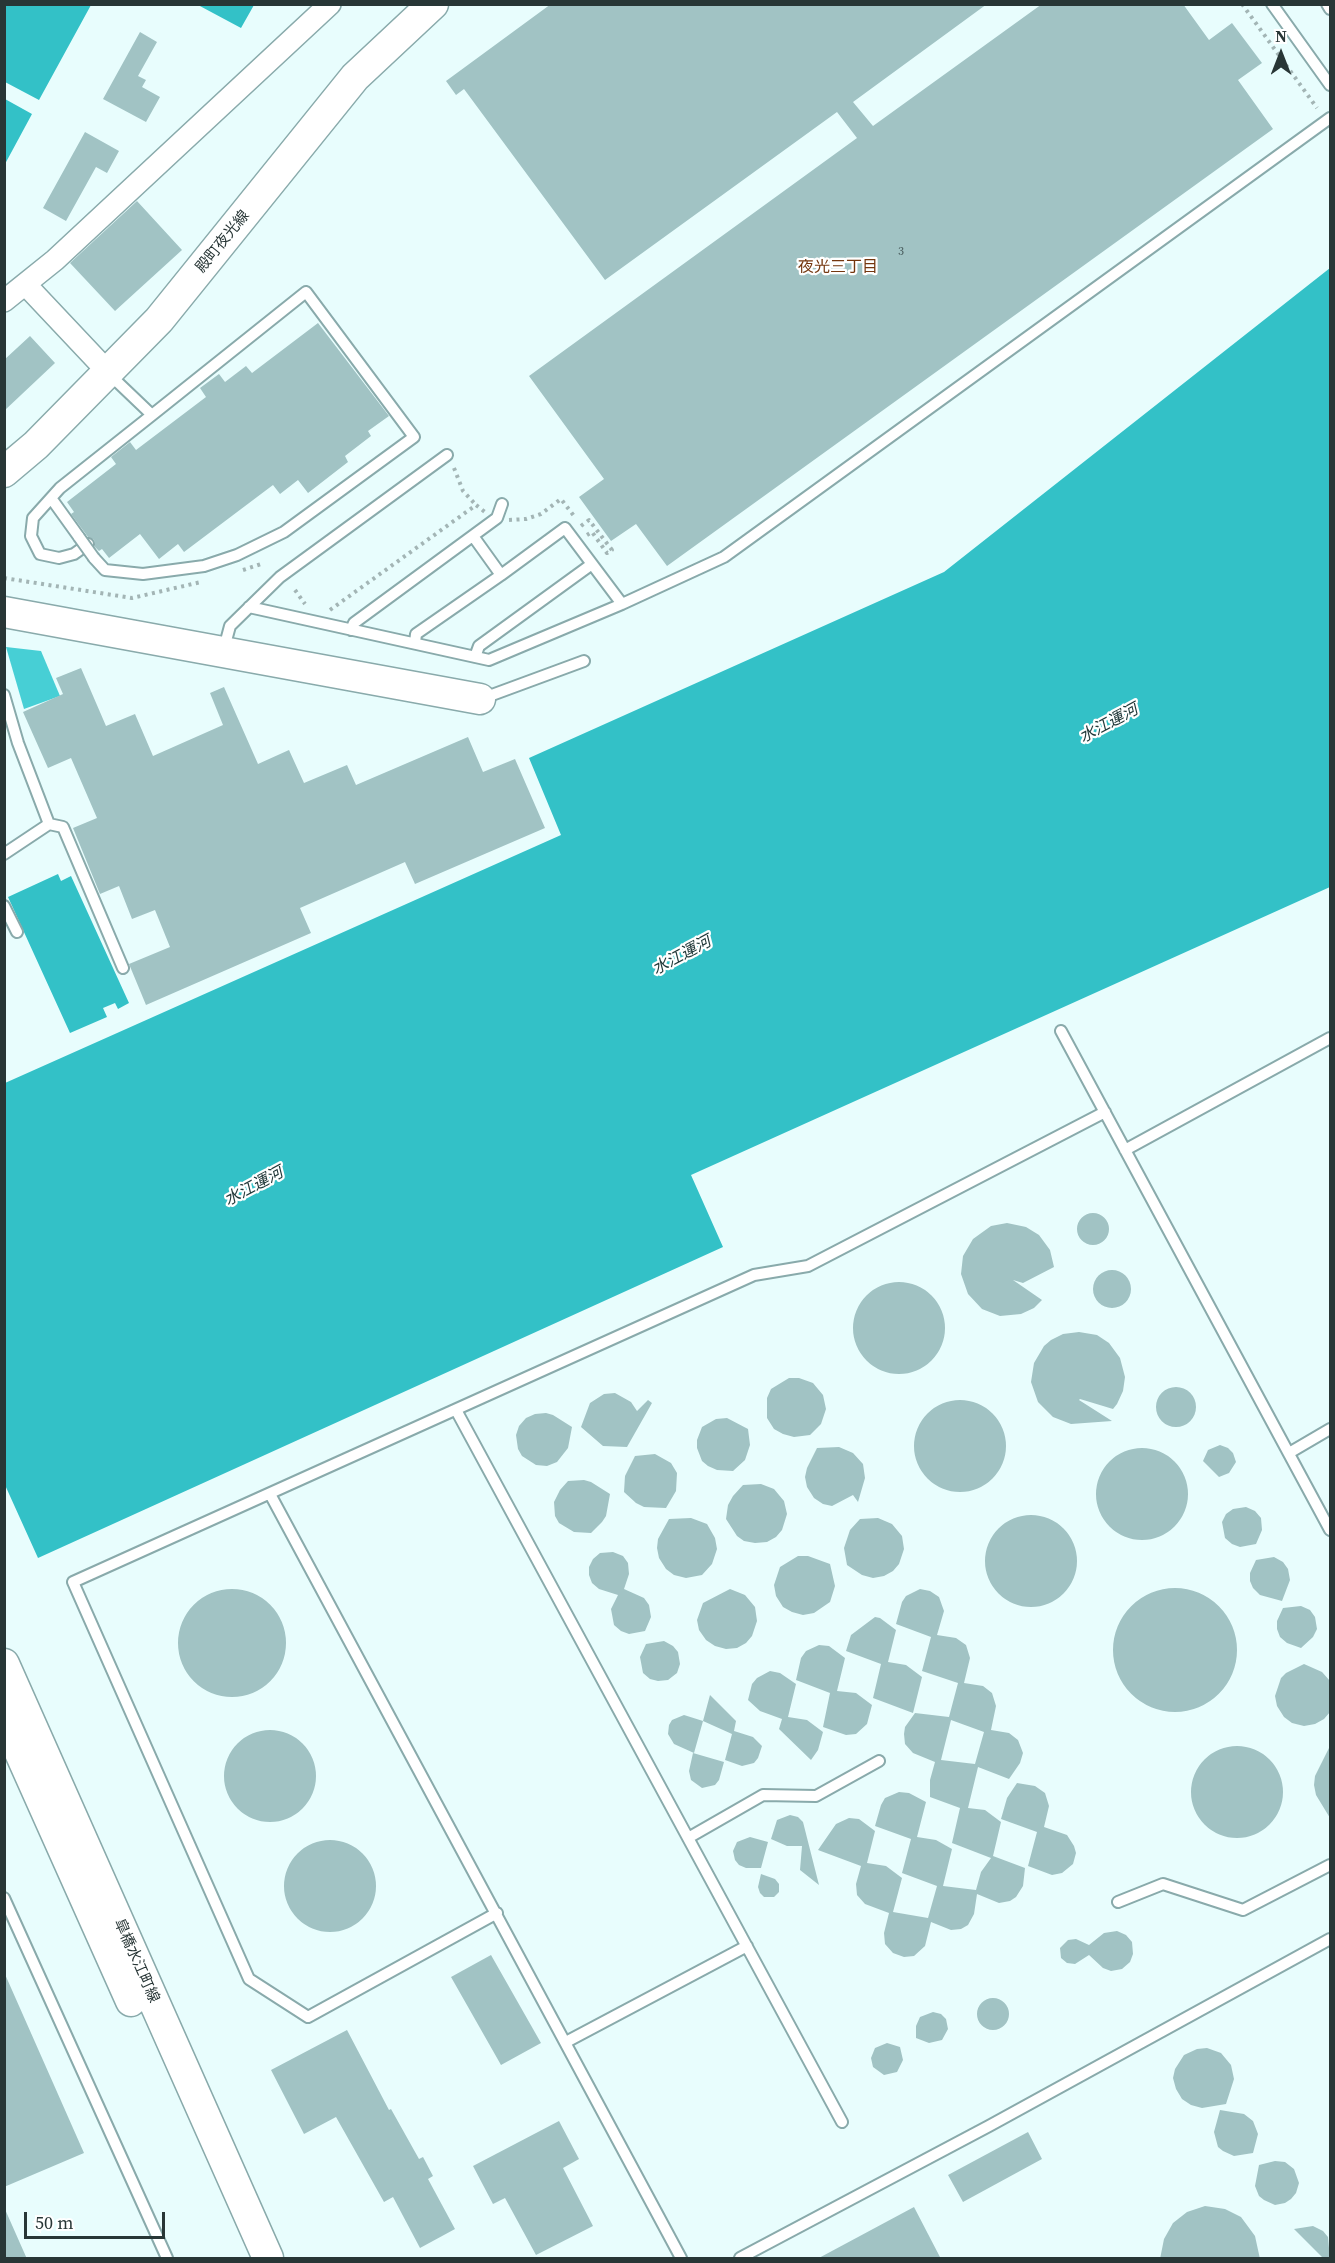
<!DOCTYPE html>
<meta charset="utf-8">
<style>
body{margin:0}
#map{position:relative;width:1335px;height:2263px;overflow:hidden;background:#e8fdfd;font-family:"Source Serif 4",serif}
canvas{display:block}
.frame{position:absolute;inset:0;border:6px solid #283636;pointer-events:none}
.north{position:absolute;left:1251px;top:24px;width:60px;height:60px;-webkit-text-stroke:4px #fff;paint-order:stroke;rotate:0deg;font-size:16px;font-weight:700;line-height:24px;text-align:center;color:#283636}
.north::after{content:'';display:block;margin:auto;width:21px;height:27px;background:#283636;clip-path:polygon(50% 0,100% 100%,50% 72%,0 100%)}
.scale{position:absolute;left:24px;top:2212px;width:141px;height:27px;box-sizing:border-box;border:3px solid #283636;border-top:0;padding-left:8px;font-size:18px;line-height:21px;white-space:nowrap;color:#283636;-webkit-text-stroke:4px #fff;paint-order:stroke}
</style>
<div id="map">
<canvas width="1335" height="2263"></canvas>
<div class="frame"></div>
<div class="north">N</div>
<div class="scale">50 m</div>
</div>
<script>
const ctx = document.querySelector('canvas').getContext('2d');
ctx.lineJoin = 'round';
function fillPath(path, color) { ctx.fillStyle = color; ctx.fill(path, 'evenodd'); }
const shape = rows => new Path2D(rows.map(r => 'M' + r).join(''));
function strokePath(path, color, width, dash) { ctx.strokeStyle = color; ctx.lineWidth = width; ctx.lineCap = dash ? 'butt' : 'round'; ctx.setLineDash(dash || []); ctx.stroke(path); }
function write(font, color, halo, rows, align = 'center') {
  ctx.font = font + ' "Source Serif 4","Noto Sans JP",serif'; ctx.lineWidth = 4.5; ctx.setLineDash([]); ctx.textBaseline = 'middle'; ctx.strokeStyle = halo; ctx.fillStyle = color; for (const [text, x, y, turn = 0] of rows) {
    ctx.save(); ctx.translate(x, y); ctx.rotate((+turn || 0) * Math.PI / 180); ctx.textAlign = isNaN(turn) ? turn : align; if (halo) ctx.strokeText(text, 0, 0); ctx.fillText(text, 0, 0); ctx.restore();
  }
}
fillPath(shape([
 [6,647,41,651,60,696,24,709]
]), '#47cfd5');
fillPath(shape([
 [4,5,91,5,39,100,5,82],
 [198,5,254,4,254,5,241,28],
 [5,99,32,114,5,164],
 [1330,268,1330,887,691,1175,723,1247,38,1558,5,1485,5,1083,561,835,529,758,944,572],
 [58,874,61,881,71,876,129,1003,118,1009,115,1003,103,1008,107,1017,70,1033,8,897]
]), '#33c1c7');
fillPath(shape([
 [551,4,987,4,853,102,873,126,1042,4,1183,4,1209,40,1232,23,1262,63,1238,80,1273,129,667,566,636,524,611,541,579,497,604,479,529,376,857,138,837,112,605,280,464,89,456,95,446,81],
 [140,32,157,42,138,76,146,80,142,87,160,97,146,122,103,99],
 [85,132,119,151,107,173,96,167,66,221,43,208],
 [137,201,182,250,115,311,70,263],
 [318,323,389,416,368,431,371,436,345,456,348,462,308,493,298,480,280,494,273,485,184,552,178,544,159,559,140,534,109,558,102,549,99,551,95,547,94,540,88,537,71,514,74,512,67,502,116,464,111,457,130,442,136,450,206,397,200,388,219,374,225,382,246,366,252,373],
 [30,336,55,363,4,411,4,360],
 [81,668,106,726,135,714,153,756,223,725,210,693,224,687,258,764,289,750,304,783,347,765,356,785,468,737,483,772,515,759,545,828,415,884,405,862,300,908,311,933,146,1005,129,964,170,947,155,910,132,919,119,886,100,894,73,828,97,818,71,758,48,768,23,712,63,694,56,678],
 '1077 1229a16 16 0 1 1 32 0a16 16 0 1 1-32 0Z',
 [1007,1223,1026,1227,1039,1235,1050,1250,1054,1267,1023,1283,1013,1280,1042,1300,1034,1308,1021,1314,1000,1316,982,1309,968,1294,961,1274,963,1256,973,1239,991,1226],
 '1093 1289a19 19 0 1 1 38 0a19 19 0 1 1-38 0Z',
 '853 1328a46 46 0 1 1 92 0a46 46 0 1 1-92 0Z',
 [1079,1332,1097,1335,1109,1343,1120,1358,1125,1377,1123,1391,1117,1404,1113,1409,1080,1399,1079,1400,1112,1421,1071,1424,1053,1417,1038,1402,1031,1382,1034,1363,1044,1346,1051,1340,1063,1334],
 [789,1378,799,1378,813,1383,823,1395,826,1409,821,1424,810,1435,794,1437,783,1434,774,1429,767,1418,767,1398,771,1389],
 '1156 1407a20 20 0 1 1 40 0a20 20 0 1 1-40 0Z',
 [615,1393,631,1402,637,1411,648,1400,652,1403,627,1447,603,1446,581,1427,590,1403,604,1394],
 '914 1446a46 46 0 1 1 92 0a46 46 0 1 1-92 0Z',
 [546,1413,553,1415,572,1427,568,1448,557,1462,547,1466,536,1465,522,1456,518,1449,516,1435,519,1426,526,1418,535,1414],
 [727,1418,748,1429,750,1445,745,1460,733,1471,717,1470,708,1466,702,1461,697,1448,697,1440,702,1427,716,1419],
 [1220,1445,1228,1448,1233,1453,1236,1462,1229,1473,1219,1477,1203,1461,1208,1450],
 [839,1447,853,1453,863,1464,865,1478,858,1502,853,1495,832,1506,823,1504,814,1498,807,1487,805,1477,807,1468,817,1448],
 '1096 1494a46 46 0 1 1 92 0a46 46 0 1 1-92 0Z',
 [655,1454,671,1463,677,1473,676,1491,666,1508,644,1507,636,1503,624,1492,625,1476,635,1456],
 [584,1480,591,1482,610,1494,606,1516,602,1522,591,1533,574,1532,559,1523,555,1516,554,1502,560,1490,568,1481],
 [761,1484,774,1489,784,1501,787,1514,782,1530,776,1537,767,1542,755,1543,744,1541,737,1536,726,1519,728,1505,733,1496,743,1485],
 [1246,1507,1255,1511,1261,1518,1262,1530,1256,1544,1240,1547,1232,1544,1225,1538,1222,1522,1226,1514,1233,1509],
 '985 1561a46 46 0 1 1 92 0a46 46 0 1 1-92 0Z',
 [691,1518,707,1524,715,1538,717,1549,712,1564,702,1575,686,1578,674,1575,666,1569,659,1558,657,1548,658,1539,669,1519],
 [878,1518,892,1524,902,1536,904,1549,899,1564,893,1571,884,1576,873,1578,862,1575,847,1565,844,1548,850,1530,860,1519],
 [613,1552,623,1556,628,1563,629,1574,624,1589,644,1598,649,1605,651,1617,645,1631,629,1634,621,1631,614,1625,611,1609,618,1595,599,1589,592,1583,589,1575,589,1567,593,1559,600,1553],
 [798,1556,808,1556,830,1564,835,1586,830,1602,814,1613,803,1615,792,1612,783,1607,776,1596,774,1585,780,1567],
 [1274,1557,1283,1562,1288,1569,1290,1580,1282,1601,1260,1595,1253,1588,1250,1581,1250,1573,1256,1560],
 '1113 1650a62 62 0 1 1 124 0a62 62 0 1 1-124 0Z',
 '178 1643a54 54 0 1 1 108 0a54 54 0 1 1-108 0Z',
 [730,1589,745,1595,755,1607,757,1621,752,1636,746,1643,737,1648,726,1649,715,1646,706,1640,699,1630,697,1620,703,1603],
 [920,1589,930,1591,939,1597,944,1611,937,1635,956,1638,966,1645,970,1658,964,1683,983,1686,992,1693,996,1706,991,1730,1009,1733,1018,1740,1023,1753,1020,1763,1009,1779,978,1767,968,1808,985,1810,1001,1822,993,1856,1025,1868,1023,1886,1016,1897,1010,1901,999,1903,977,1894,974,1914,968,1925,961,1929,951,1930,931,1922,925,1946,914,1956,904,1957,893,1953,885,1944,884,1933,889,1913,865,1904,857,1895,856,1884,861,1866,818,1850,836,1824,849,1818,859,1819,875,1831,867,1863,886,1866,902,1878,893,1912,928,1918,937,1886,902,1873,911,1839,875,1826,881,1805,885,1798,899,1792,909,1793,926,1802,917,1837,936,1840,952,1849,943,1886,976,1890,981,1872,991,1858,952,1843,960,1808,930,1797,930,1780,935,1762,913,1753,905,1744,904,1734,905,1727,915,1713,949,1717,958,1683,922,1671,931,1637,896,1624,902,1602,906,1596],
 [951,1720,984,1732,975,1764,941,1760],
 [1301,1606,1310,1610,1315,1617,1317,1629,1313,1637,1301,1648,1287,1643,1280,1637,1277,1629,1277,1621,1283,1608],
 [875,1617,880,1618,896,1630,888,1662,906,1665,922,1677,913,1713,873,1698,881,1664,846,1651,851,1635],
 [664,1641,673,1646,678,1652,680,1664,677,1673,668,1680,658,1681,650,1679,643,1673,640,1657,646,1644],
 [819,1645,829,1646,845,1658,837,1691,856,1693,872,1705,867,1724,856,1734,846,1735,823,1727,830,1693,796,1680,801,1658,806,1651],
 [1304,1664,1322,1672,1330,1681,1330,1712,1324,1719,1315,1724,1304,1726,1292,1723,1284,1717,1277,1706,1275,1696,1281,1678,1286,1673],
 [770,1671,780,1673,796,1684,788,1717,807,1720,823,1732,818,1750,811,1760,779,1729,782,1719,760,1711,748,1700,752,1684,757,1678],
 [710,1695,736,1721,734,1731,753,1737,762,1746,758,1758,754,1763,742,1766,725,1760,732,1734,703,1721],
 [684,1715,703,1721,694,1753,674,1744,668,1734,669,1725,672,1720],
 '224 1776a46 46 0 1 1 92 0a46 46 0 1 1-92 0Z',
 '1191 1792a46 46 0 1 1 92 0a46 46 0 1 1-92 0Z',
 [1330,1746,1330,1818,1316,1795,1314,1785,1315,1776],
 [693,1753,724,1762,719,1780,715,1785,702,1788,691,1780,689,1771],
 [1017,1783,1035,1786,1045,1793,1049,1806,1044,1827,1067,1835,1074,1846,1076,1853,1073,1864,1062,1873,1052,1875,1028,1866,1037,1832,1001,1819,1007,1798],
 [790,1815,798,1817,803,1822,819,1885,800,1870,802,1846,787,1846,771,1839,777,1820],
 [750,1837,768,1842,761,1868,746,1868,739,1865,735,1860,733,1851,737,1842],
 '284 1886a46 46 0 1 1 92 0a46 46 0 1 1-92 0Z',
 [761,1874,775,1879,779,1884,779,1892,774,1897,764,1897,760,1893,758,1887],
 [1117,1931,1126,1935,1132,1942,1133,1954,1130,1962,1122,1969,1111,1971,1103,1968,1089,1955,1075,1964,1067,1963,1061,1958,1060,1948,1068,1940,1076,1939,1089,1945,1104,1933],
 [491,1955,541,2043,501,2065,451,1977],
 [4,1972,84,2153,4,2187],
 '977 2014a16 16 0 1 1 32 0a16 16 0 1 1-32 0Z',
 [933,2012,941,2014,946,2019,948,2029,942,2040,929,2043,916,2038,916,2026,920,2017],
 [347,2030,389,2110,391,2109,419,2159,423,2157,433,2176,428,2179,455,2229,420,2248,393,2197,384,2202,336,2117,304,2134,271,2070],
 [887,2043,900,2047,903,2060,897,2072,884,2075,873,2067,871,2058,875,2048],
 [1207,2048,1221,2053,1231,2065,1234,2079,1226,2104,1202,2108,1191,2105,1182,2099,1176,2089,1173,2078,1175,2069,1184,2055,1197,2049],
 [1220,2110,1244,2114,1253,2121,1258,2134,1253,2153,1234,2156,1223,2151,1218,2147,1214,2132],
 [559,2121,579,2159,563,2168,593,2226,536,2255,505,2198,493,2204,473,2166],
 [1028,2132,1042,2159,963,2202,948,2175],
 [1275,2161,1285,2162,1294,2169,1299,2183,1296,2193,1291,2199,1285,2203,1275,2205,1264,2200,1259,2196,1255,2186,1259,2165],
 [1205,2206,1225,2209,1241,2217,1255,2236,1260,2259,1160,2259,1164,2239,1173,2223,1187,2212],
 [4,2207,27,2259,4,2259],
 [914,2207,941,2259,817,2259],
 [1313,2226,1323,2231,1328,2237,1330,2259,1324,2259,1294,2229]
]), '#a1c3c4');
const lane = shape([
 [1272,4,1330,85],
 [1327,4,1330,9],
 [51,498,79,537],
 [473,536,501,575,565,528,622,604],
 [88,544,74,554,59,558,40,554,31,536,33,518,60,488,152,415,108,373],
 [94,558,105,570,143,574,204,566,237,555,284,532,414,437,306,292,152,415],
 [249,607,489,660,622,604,724,557,1330,118],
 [351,630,354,623,497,518,502,504],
 [415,643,416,634,501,575],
 [223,652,230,626,280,577,447,455],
 [475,657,479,646,592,564],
 [4,695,18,743,49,824,63,827,123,968],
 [481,699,584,661],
 [4,854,49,824],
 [4,906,17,932],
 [1061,1031,1330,1530],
 [1125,1150,1330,1038],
 [456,1410,842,2122],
 [1289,1453,1330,1429],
 [270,1494,681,2258],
 [688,1838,763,1795,816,1796,879,1761],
 [4,1898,167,2258],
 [1118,1902,1163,1884,1243,1910,1330,1865],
 [497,1913,308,2017,249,1979,73,1582,754,1275,808,1266,1105,1112],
 [566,2042,747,1946],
 [740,2258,989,2126,1330,1939]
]);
const street = shape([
 [26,285,108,372],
 [4,301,55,260,330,4]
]);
const secondary = shape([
 [4,472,36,445,159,320,355,77,433,4],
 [4,612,480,699],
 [4,1664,268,2258],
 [4,1717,131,2001]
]);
strokePath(lane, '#89aaab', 14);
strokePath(street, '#89aaab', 24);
strokePath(secondary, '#89aaab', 33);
strokePath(shape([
 [1242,4,1317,108],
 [454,468,463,491,476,505],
 [509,520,526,519,541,514,561,499,574,516],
 [581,526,589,520,612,550,607,553,592,532,587,535],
 [243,570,264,563],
 [4,578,132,598,201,582],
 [295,590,305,604],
 [330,610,476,505,485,512]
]), '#a3b5b5', 4, [3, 4.5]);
strokePath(lane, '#fff', 10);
strokePath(street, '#fff', 21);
strokePath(secondary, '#fff', 30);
const laneBridge = shape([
 [79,537,94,558]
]);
strokePath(laneBridge, '#89aaab', 14, []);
strokePath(laneBridge, '#fff', 10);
write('12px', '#46595a', null, [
 ["3",901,252]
]);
write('15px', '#283636', '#fff', [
 ["殿町夜光線",223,242,-51],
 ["皐橋水江町線",136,1961,66]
]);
write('16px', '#74360e', '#fff', [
 ["夜光三丁目",838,268]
]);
write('italic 16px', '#22393a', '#fff', [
 ["水江運河",1109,724,-28],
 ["水江運河",682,956,-28],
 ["水江運河",254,1187,-28]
]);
</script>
